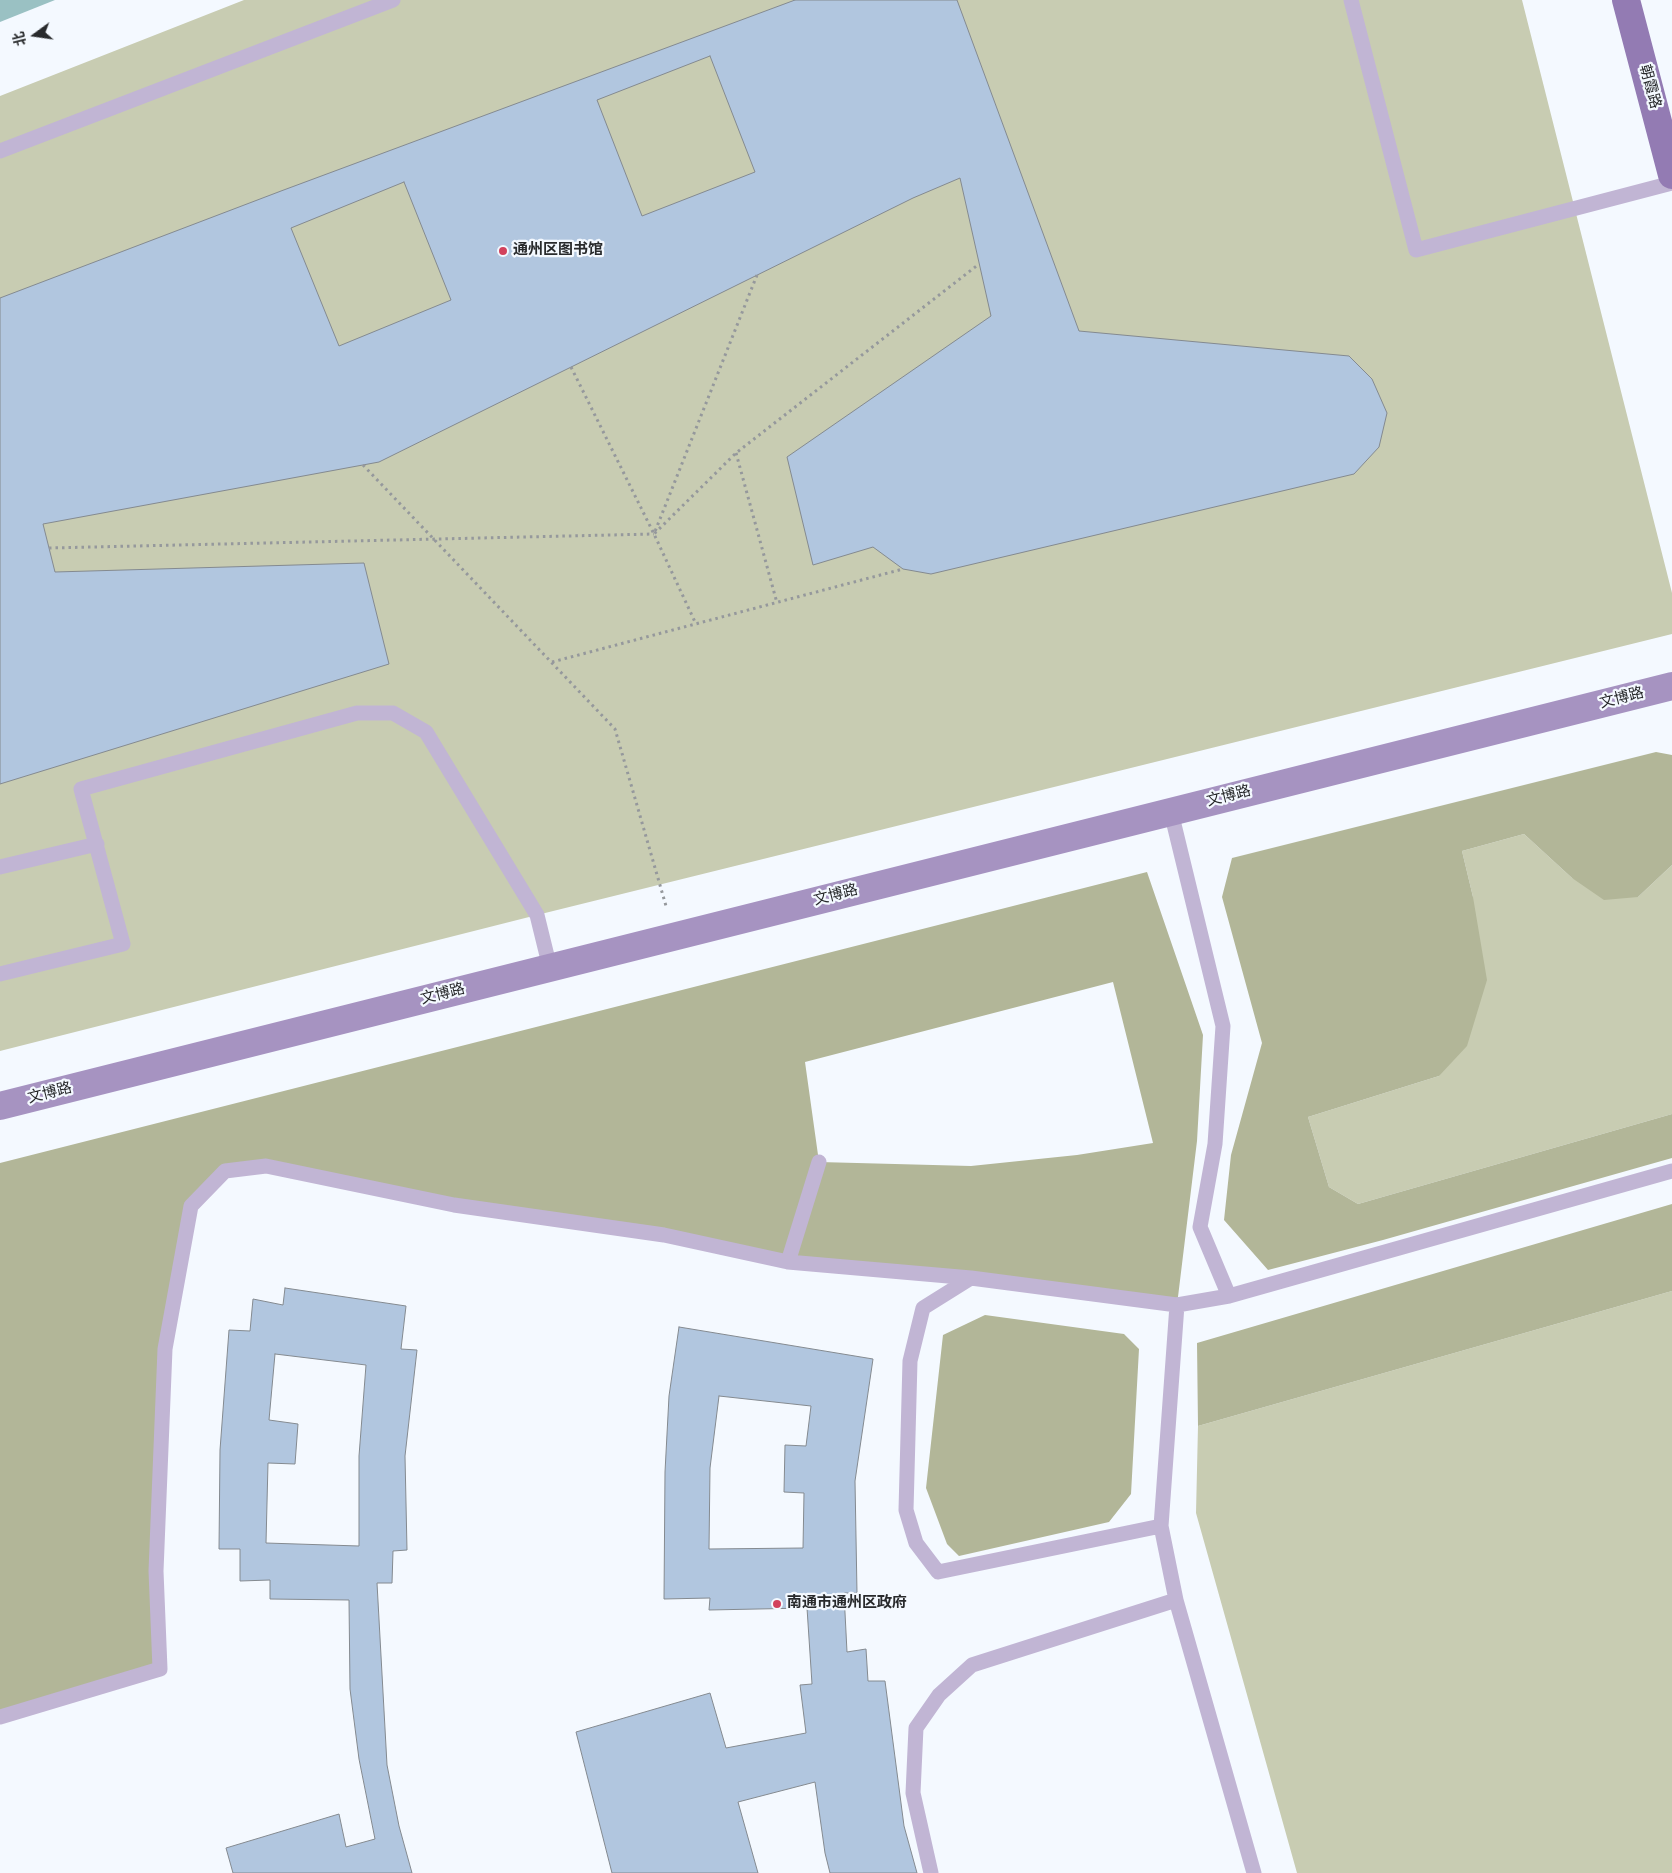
<!DOCTYPE html>
<meta charset="utf-8">
<style>
body{margin:0}
#map{position:relative;width:1672px;height:1873px;overflow:hidden;background:#f4f9ff;font-family:"Source Sans 3","Noto Sans SC",sans-serif}
canvas{display:block}
.north{position:absolute;left:10px;top:10px;width:50px;height:50px;-webkit-text-stroke:4px #f4f9ff;paint-order:stroke;rotate:256deg;font-size:14px;font-weight:700;line-height:20px;text-align:center;color:#282a2c}
.north::after{content:'';display:block;margin:auto;width:18px;height:22px;background:#282a2c;clip-path:polygon(50% 0,100% 100%,50% 72%,0 100%)}
</style>
<div id="map">
<canvas width="1672" height="1873"></canvas>
<div class="north">北</div>
</div>
<script>
const ctx = document.querySelector('canvas').getContext('2d');
ctx.lineJoin = 'round';
function fillPath(path, color) { ctx.fillStyle = color; ctx.fill(path, 'evenodd'); }
const shape = rows => new Path2D(rows.map(r => 'M' + r).join(''));
function strokePath(path, color, width, dash) { ctx.strokeStyle = color; ctx.lineWidth = width; ctx.lineCap = dash ? 'butt' : 'round'; ctx.setLineDash(dash || []); ctx.stroke(path); }
function write(font, color, halo, rows, align = 'center') {
  ctx.font = font + ' "Source Sans 3","Noto Sans SC",sans-serif'; ctx.lineWidth = 4.5; ctx.setLineDash([]); ctx.textBaseline = 'middle'; ctx.strokeStyle = halo; ctx.fillStyle = color; for (const [text, x, y, turn = 0] of rows) {
    ctx.save(); ctx.translate(x, y); ctx.rotate((+turn || 0) * Math.PI / 180); ctx.textAlign = isNaN(turn) ? turn : align; if (halo) ctx.strokeText(text, 0, 0); ctx.fillText(text, 0, 0); ctx.restore();
  }
}
fillPath(shape([
 [244,0,1522,0,1672,593,1672,634,537,915,0,1051,0,96],
 [1524,834,1572,878,1638,897,1672,865,1672,1114,1358,1204,1329,1187,1308,1117,1439,1076,1473,897,1462,851],
 [1672,1291,1672,1873,1297,1873,1196,1513,1198,1426]
]), '#c8ccb2');
fillPath(shape([
 [1656,752,1672,755,1672,865,1638,897,1604,900,1572,878,1524,834,1462,851,1473,897,1487,980,1467,1046,1439,1076,1308,1117,1329,1187,1358,1204,1672,1114,1672,1158,1383,1240,1268,1270,1224,1220,1231,1155,1262,1043,1222,897,1232,858],
 [1147,872,1203,1035,1197,1141,1177,1305,788,1262,266,1166,225,1171,191,1206,165,1349,160,1669,0,1717,0,1163],
 [1113,982,1153,1143,1077,1155,971,1166,819,1162,805,1062],
 [1672,1204,1672,1291,1198,1426,1197,1343],
 [985,1315,1124,1334,1139,1349,1131,1494,1109,1522,959,1556,947,1544,926,1488,943,1335]
]), '#b2b698');
fillPath(shape([
 [0,0,55,0,0,22]
]), '#9ac1c3');
const building = shape([
 [795,0,957,0,1079,331,1349,356,1372,379,1387,413,1379,447,1354,474,931,574,903,569,873,547,813,565,787,457,991,316,960,178,913,198,379,462,43,524,55,572,364,563,389,664,0,784,0,298,281,191,795,0],
 [710,56,755,172,642,216,597,100,710,56],
 [404,182,451,300,339,346,291,228,404,182],
 [285,1288,406,1306,401,1349,417,1350,405,1456,407,1550,393,1551,392,1583,377,1583,387,1765,399,1826,412,1873,233,1873,226,1848,339,1814,346,1847,375,1839,359,1759,350,1689,349,1600,270,1599,270,1580,240,1581,240,1549,219,1549,220,1450,229,1330,250,1331,253,1299,283,1305,285,1288],
 [275,1354,366,1365,359,1456,359,1546,266,1543,268,1463,295,1464,298,1424,269,1420,275,1354],
 [679,1327,873,1359,855,1481,857,1593,844,1593,847,1652,866,1649,868,1681,885,1681,904,1826,917,1873,830,1873,825,1853,815,1782,738,1802,758,1873,612,1873,576,1732,710,1693,726,1748,806,1733,800,1685,812,1684,807,1608,709,1610,710,1598,664,1599,665,1472,669,1396,679,1327],
 [719,1396,811,1406,806,1446,785,1445,784,1492,804,1493,803,1548,709,1549,710,1468,719,1396]
]);
fillPath(building, '#b1c6df');
strokePath(building, '#848a90', 1);
strokePath(shape([
 [757,275,654,534,736,453,979,264],
 [571,367,654,534,696,624],
 [736,453,777,603],
 [363,465,615,729,666,906],
 [49,548,654,534],
 [552,662,903,569]
]), '#95989c', 3, [2.5, 4]);
strokePath(shape([
 [1351,0,1416,250,1672,183],
 [0,151,393,0],
 [1171,812,1223,1026,1215,1144,1200,1227,1229,1296],
 [0,867,97,844],
 [0,974,123,944,81,789,357,713,393,713,426,732,537,915,550,968],
 [788,1262,819,1162],
 [1161,1526,938,1572,916,1543,906,1510,910,1361,923,1308,971,1278,1177,1305],
 [1176,1600,1254,1873],
 [0,1717,160,1669,156,1571,165,1349,191,1206,225,1171,266,1166,454,1205,664,1235,788,1262,971,1278],
 [931,1873,913,1793,916,1728,939,1695,972,1665,1176,1600,1161,1526,1177,1305,1229,1296,1672,1171]
]), '#c1b5d4', 15);
strokePath(shape([
 [0,1106,1672,686]
]), '#a693c1', 28);
strokePath(shape([
 [1626,0,1672,175]
]), '#937bb3', 28);
for (const [x, y, r, color] of [
 [503,251,5,"#d2415c"],
 [777,1604,5,"#d2415c"]
]) { const dot = new Path2D(); dot.arc(x, y, r, 0, 2 * Math.PI); ctx.fillStyle = color; ctx.fill(dot); strokePath(dot, '#f4f9ff', 2); }
write('15px', '#282a2c', '#f4f9ff', [
 ["朝霞路",1649,87,75],
 ["文博路",1622,699,-14],
 ["文博路",1229,797,-14],
 ["文博路",836,896,-14],
 ["文博路",443,995,-14],
 ["文博路",50,1094,-14]
]);
write('bold 15px', '#282a2c', '#f4f9ff', [
 ["通州区图书馆",513,251],
 ["南通市通州区政府",787,1604]
], 'left');
</script>
